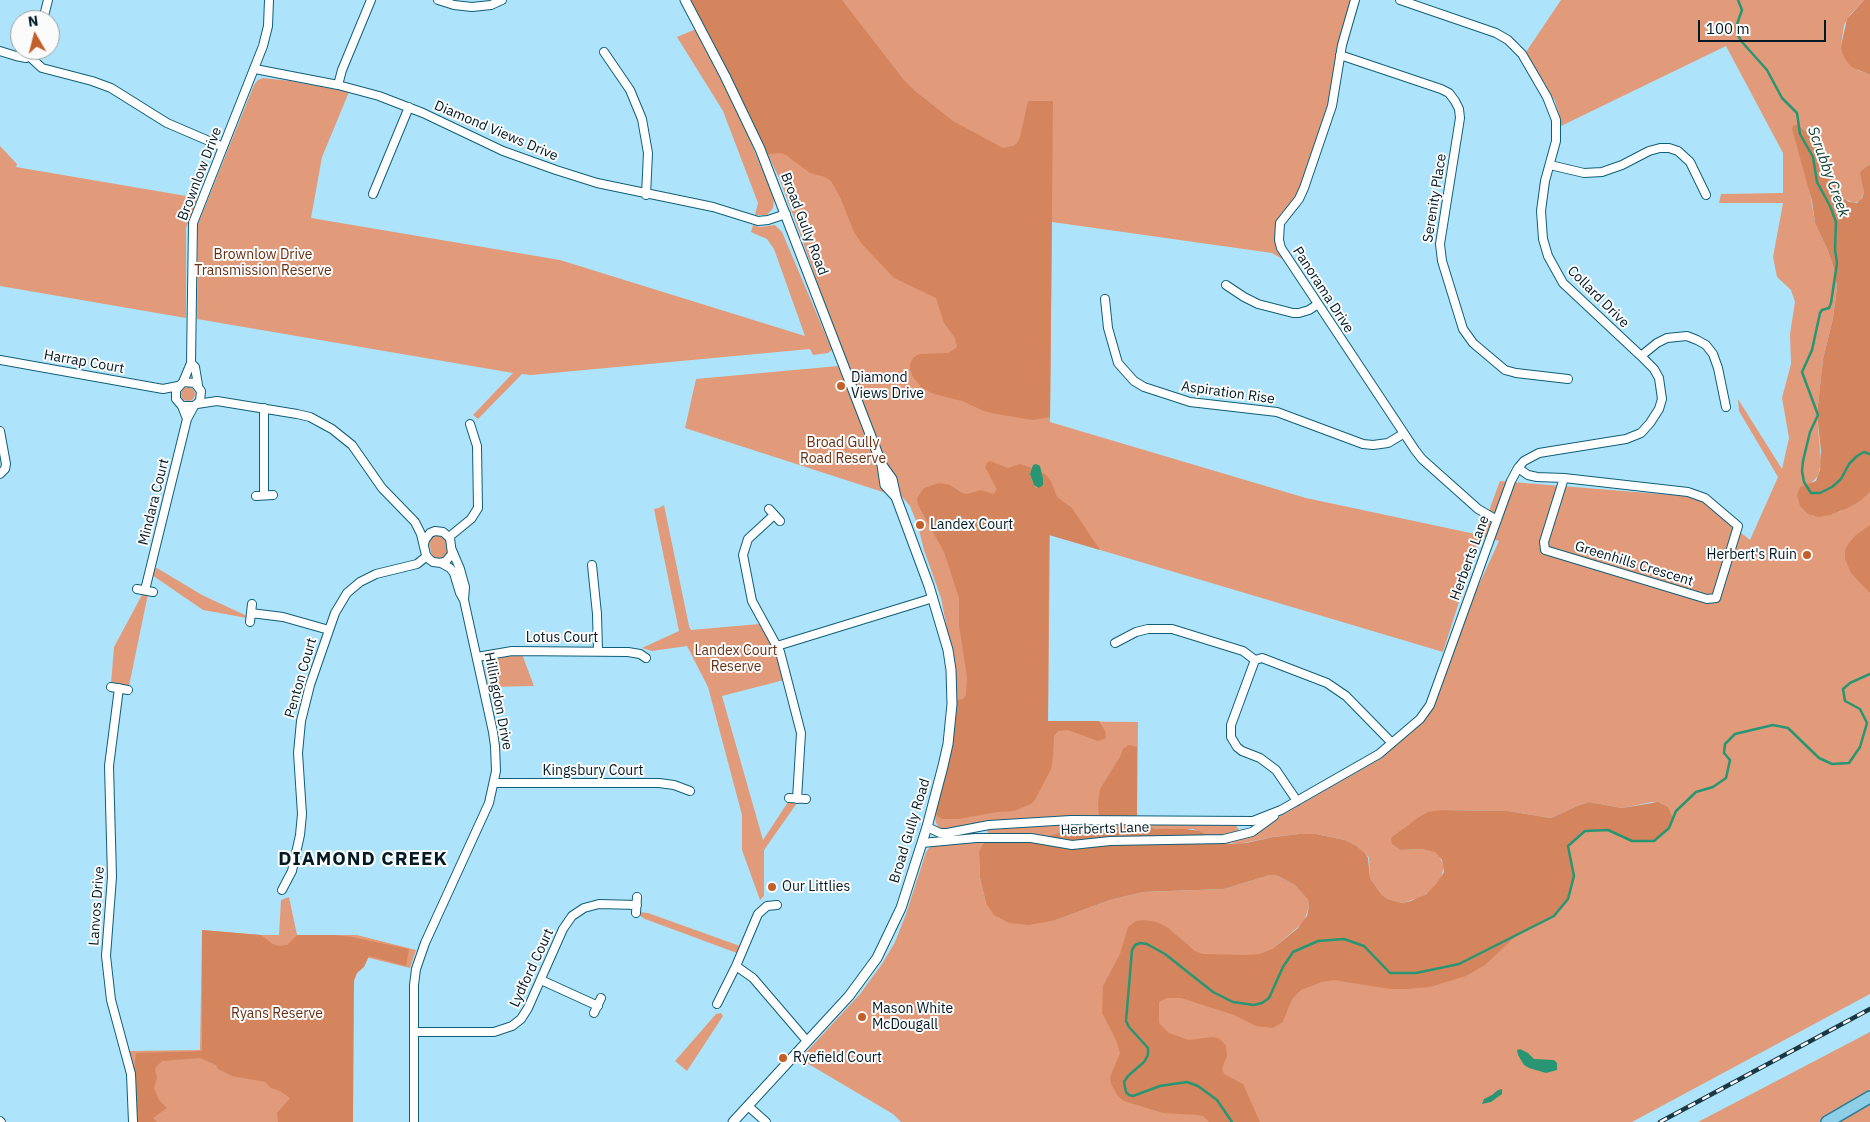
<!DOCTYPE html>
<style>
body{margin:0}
#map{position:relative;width:1870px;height:1122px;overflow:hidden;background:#ade4fb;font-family:"IBM Plex Sans",sans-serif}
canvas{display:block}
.north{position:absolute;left:10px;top:10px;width:50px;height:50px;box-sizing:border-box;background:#fbfbfb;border:1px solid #97a1a5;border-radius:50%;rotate:352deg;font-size:14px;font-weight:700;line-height:20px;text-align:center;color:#001924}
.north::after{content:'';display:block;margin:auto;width:18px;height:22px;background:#c35f29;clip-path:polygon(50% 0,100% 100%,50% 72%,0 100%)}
.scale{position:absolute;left:1698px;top:20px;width:128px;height:22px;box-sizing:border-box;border:2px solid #001924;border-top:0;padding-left:6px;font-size:15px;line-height:18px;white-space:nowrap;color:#001924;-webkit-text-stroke:4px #fbfbfb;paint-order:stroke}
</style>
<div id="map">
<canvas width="1870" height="1122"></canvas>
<div class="north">N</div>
<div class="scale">100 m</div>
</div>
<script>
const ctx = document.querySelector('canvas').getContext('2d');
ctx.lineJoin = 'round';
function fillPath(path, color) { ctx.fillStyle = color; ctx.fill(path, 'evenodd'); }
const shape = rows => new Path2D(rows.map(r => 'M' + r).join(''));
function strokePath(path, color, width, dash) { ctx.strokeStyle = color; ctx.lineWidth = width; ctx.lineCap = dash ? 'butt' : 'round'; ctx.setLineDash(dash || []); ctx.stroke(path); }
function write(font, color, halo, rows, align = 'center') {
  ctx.font = font + ' "IBM Plex Sans",sans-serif'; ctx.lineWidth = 4; ctx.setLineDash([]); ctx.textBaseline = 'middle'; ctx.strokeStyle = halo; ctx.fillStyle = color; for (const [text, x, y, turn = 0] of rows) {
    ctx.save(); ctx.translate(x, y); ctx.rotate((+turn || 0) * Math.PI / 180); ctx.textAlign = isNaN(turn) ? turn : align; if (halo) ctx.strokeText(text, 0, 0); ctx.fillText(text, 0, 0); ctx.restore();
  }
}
fillPath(shape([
 [690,0,1351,0,1336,52,1330,97,1315,143,1298,193,1280,215,1276,224,1275,242,1284,260,1272,253,1052,222,1050,422,1306,498,1480,535,1500,481,1697,497,1750,540,1778,477,1739,411,1738,399,1782,469,1789,438,1782,398,1791,364,1790,334,1795,302,1791,290,1777,277,1773,257,1783,203,1719,203,1721,194,1783,193,1783,153,1726,46,1561,126,1559,114,1555,101,1526,52,1561,0,1864,0,1850,15,1844,25,1841,46,1858,70,1870,75,1870,164,1862,170,1864,192,1860,201,1853,203,1845,199,1832,177,1825,145,1799,126,1815,223,1828,251,1834,269,1837,287,1833,318,1823,359,1817,414,1821,462,1818,476,1811,483,1813,516,1824,516,1841,511,1870,489,1870,994,1632,1122,901,1122,893,1114,800,1059,860,994,882,964,895,942,906,914,926,852,929,848,934,845,996,840,979,852,980,878,986,903,1056,920,1110,900,1143,892,1224,889,1270,875,1278,876,1295,885,1308,900,1309,906,1304,922,1272,949,1574,876,1568,846,1585,831,1608,830,1632,841,1663,804,1652,802,1622,808,1589,802,1577,806,1551,818,1508,811,1442,810,1408,825,1391,838,1401,850,1422,849,1435,851,1439,856,1444,866,1441,878,1433,889,1419,898,1402,903,1388,899,1382,895,1370,878,1369,858,1365,853,1357,846,1345,840,1316,834,1299,834,1273,837,1239,844,1220,842,1238,840,1258,831,1282,815,1380,759,1426,719,1433,708,1476,591,1499,541,1480,536,1443,652,1050,535,1048,721,1138,722,1137,817,949,830,939,828,936,823,935,816,950,754,956,698,954,666,941,598,924,550,918,526,910,506,899,493,888,469,829,316,803,242,780,180,728,72],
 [696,29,733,100,764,174,774,199,773,208,767,215,755,215,758,203,723,111,677,37],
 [263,78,291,81,349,92,322,157,311,218,560,260,805,336,774,249,767,239,751,232,753,225,760,227,775,225,782,232,832,350,828,353,813,355,810,349,531,375,522,374,478,419,473,415,513,373,197,319,198,224,254,85,258,80],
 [0,146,17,164,16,167,198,198,186,228,186,318,0,286],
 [838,366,889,494,685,428,696,379],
 '181 394a7 7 0 1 1 14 0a7 7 0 1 1-14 0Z',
 [664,505,689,626,691,630,759,624,777,655,784,680,722,696,763,840,788,802,797,803,764,850,764,896,760,900,742,850,742,815,708,687,687,646,652,651,642,648,679,631,654,509,659,508],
 [436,535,440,535,446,540,448,552,441,558,437,559,432,555,429,544,431,538],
 [157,568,202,595,247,616,247,618,203,610,152,575,153,569],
 [143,593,148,594,129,686,111,684,114,647],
 [522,654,534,686,489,687,485,668,487,660,492,657],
 [1099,822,1097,828,1094,830,1069,830,1043,838,990,835,987,831,990,828],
 [1143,822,1235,824,1239,830,1237,834,1211,837,1193,829,1158,829,1153,828],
 [289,897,297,935,357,935,416,950,410,968,353,954,353,1122,136,1122,134,1074,129,1051,200,1050,202,930,261,935,279,935,281,900],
 [640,912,648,913,740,946,737,953,645,919,639,915],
 [721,1013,723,1016,687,1071,675,1061,716,1014],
 [1870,1032,1870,1089,1847,1106,1819,1122,1698,1122],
 [1870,1104,1870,1122,1838,1122]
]), '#e19b7a');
fillPath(shape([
 [690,0,842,0,903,79,915,91,953,121,1003,148,1013,146,1017,143,1020,137,1028,101,1053,101,1050,417,1033,420,996,414,984,411,962,401,934,394,922,388,913,377,910,370,910,364,913,358,919,354,948,353,957,347,955,338,944,323,936,298,894,278,862,244,854,232,840,197,831,181,825,177,810,173,786,155,781,153,768,154,728,72],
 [1864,0,1870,0,1870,75,1852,67,1847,62,1842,53,1841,46,1847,19],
 [1794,125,1799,126,1825,145,1832,177,1845,199,1849,202,1857,203,1862,198,1864,192,1860,173,1862,170,1870,164,1870,492,1860,501,1848,508,1830,515,1818,517,1808,514,1800,506,1797,495,1800,487,1816,481,1820,470,1821,451,1817,414,1823,359,1833,318,1837,287,1834,269,1828,251,1815,223,1812,201,1792,129],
 [990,461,1008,468,1020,464,1032,468,1030,474,1032,481,1036,488,1043,485,1042,473,1046,475,1051,481,1057,497,1072,508,1100,550,1049,535,1048,721,1099,721,1105,731,1106,738,1098,741,1068,730,1058,731,1054,736,1053,757,1051,769,1035,800,1031,804,1014,811,998,812,958,819,942,819,938,817,936,812,950,754,956,700,963,699,966,695,967,677,959,626,959,598,944,552,918,505,917,498,924,488,939,483,950,485,962,493,967,494,981,490,994,494,997,489,985,467,987,463],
 [1870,525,1870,593,1851,573,1845,559,1845,550,1849,543,1856,535],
 [1129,745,1137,747,1137,817,1099,817,1098,804,1100,789,1120,757,1123,749],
 [1589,802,1622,808,1658,802,1668,807,1673,819,1669,828,1654,841,1632,841,1608,830,1585,831,1568,846,1574,876,1568,899,1554,915,1518,934,1485,965,1466,976,1430,987,1408,989,1390,989,1334,980,1322,982,1301,990,1293,998,1289,1006,1283,1022,1273,1028,1256,1026,1234,1015,1181,998,1167,998,1159,1002,1159,1023,1169,1033,1189,1040,1212,1037,1218,1038,1223,1042,1226,1046,1227,1056,1222,1068,1224,1074,1243,1084,1260,1122,1209,1122,1203,1116,1198,1115,1163,1113,1124,1101,1118,1096,1111,1084,1110,1077,1120,1053,1116,1040,1102,1013,1103,986,1120,954,1128,927,1136,921,1143,920,1157,922,1167,927,1195,951,1203,954,1247,955,1260,954,1272,949,1298,928,1307,916,1309,906,1308,900,1295,885,1278,876,1270,875,1224,889,1143,892,1110,900,1056,920,1029,925,1009,923,994,915,986,903,980,878,979,852,983,844,987,842,1045,837,1069,830,1094,830,1097,828,1099,822,1143,822,1153,828,1158,829,1186,829,1199,831,1220,842,1232,844,1246,843,1273,837,1299,834,1316,834,1345,840,1357,846,1365,853,1368,858,1370,878,1382,895,1388,899,1402,903,1411,901,1426,894,1437,883,1444,872,1442,860,1435,852,1422,849,1401,850,1392,844,1391,838,1393,836,1419,817,1428,812,1442,810,1508,811,1551,818,1577,806],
 [202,930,261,935,273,944,279,946,287,945,297,935,336,935,352,937,409,949,406,966,369,956,364,967,357,973,354,981,353,1122,278,1122,277,1113,290,1098,280,1091,271,1088,265,1082,232,1076,218,1069,216,1065,200,1058,162,1061,155,1068,157,1078,154,1088,159,1100,167,1108,153,1118,157,1122,138,1122,134,1070,136,1053,202,1051]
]), '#d5855e');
fillPath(shape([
 [1036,464,1040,466,1043,478,1043,485,1039,488,1034,485,1030,474,1033,465],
 [1520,1049,1528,1053,1534,1059,1554,1060,1557,1063,1557,1070,1546,1073,1529,1068,1524,1065,1518,1055,1517,1050],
 [1502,1089,1502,1094,1491,1102,1482,1104,1484,1099,1492,1095,1498,1090]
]), '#289672');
strokePath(shape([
 [1738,0,1742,10,1736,27,1737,34,1742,42,1767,70,1782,98,1797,113,1800,134,1813,157,1817,182,1830,206,1836,222,1835,250,1837,263,1831,303,1829,308,1822,310,1820,313,1812,350,1802,372,1818,415,1810,432,1803,461,1802,471,1804,482,1811,493,1820,493,1832,487,1841,479,1849,464,1857,456,1864,452,1870,454],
 [1232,1122,1217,1100,1198,1086,1187,1082,1160,1086,1133,1096,1129,1095,1126,1092,1124,1082,1128,1076,1144,1062,1148,1055,1148,1048,1129,1027,1126,1021,1132,950,1135,945,1140,943,1147,944,1165,954,1213,992,1233,1002,1254,1005,1262,1003,1269,998,1283,967,1293,952,1318,941,1344,939,1364,946,1390,973,1416,973,1459,964,1554,916,1568,899,1574,876,1568,846,1585,831,1608,830,1632,841,1654,841,1669,828,1676,811,1696,792,1713,787,1726,778,1730,760,1724,753,1725,744,1735,734,1773,725,1788,728,1819,758,1832,764,1849,763,1860,747,1867,723,1860,709,1845,701,1843,689,1850,683,1870,674]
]), '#289672', 2.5);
const minor = shape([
 [438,0,454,5,472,7,491,5,502,0],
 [1355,0,1342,45,1332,106,1304,188,1299,199,1280,223,1279,240,1281,248,1415,450,1422,459,1478,509,1497,520],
 [1400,0,1496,33,1508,40,1522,54,1547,97,1556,120,1556,141,1545,181,1541,211,1543,239,1548,256,1563,283,1641,356,1654,369,1659,378,1662,399,1659,409,1650,423,1641,433,1626,439,1539,453,1524,461,1518,468],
 [43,20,48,0],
 [0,51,16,56,26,58,32,54,34,50],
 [604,52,630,90,642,119,648,153,646,195],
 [1340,55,1441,89,1449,93,1455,101,1459,109,1460,118,1440,244,1442,261,1463,329,1473,343,1505,370,1516,373,1568,379],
 [30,57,42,68,92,81,111,88,167,123,223,147],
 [255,69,338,85,379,96,423,113,503,151,556,170,597,183,713,207,758,221,768,220,786,214],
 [338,85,342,70,371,0],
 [1550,165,1584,173,1602,172,1622,165,1649,151,1660,148,1669,148,1678,151,1690,162,1706,195],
 [373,194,409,107],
 [1226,285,1244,297,1258,304,1293,313,1299,313,1309,310,1318,304],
 [1105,299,1108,328,1118,363,1134,381,1144,387,1190,402,1277,412,1363,444,1373,445,1388,443,1403,434],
 [1641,356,1657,343,1667,338,1687,336,1697,340,1706,345,1713,354,1718,368,1726,407],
 [0,360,163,389,178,386],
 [191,363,195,367,198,385],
 [183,382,191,363,193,223,263,46,268,26,269,0],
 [197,404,217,401,297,414,310,417,332,429,352,445,382,488,415,522,421,534,426,555,429,559,433,562,441,563,446,561,452,554,450,538,443,532,435,531,430,533,425,540,424,544],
 [182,406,194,406,200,401,201,391,195,383,183,382,176,390,176,399,182,406,187,419],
 [264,408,264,495],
 [0,431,6,464,5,469,0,474],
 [256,496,273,495],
 [769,509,780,521],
 [774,515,748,539,743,555,752,601,780,652,801,733,797,799],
 [449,537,471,519,478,508,477,446,470,424],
 [441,563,450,568,454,573,460,593,464,600],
 [592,565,597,614,598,651],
 [137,589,153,592],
 [145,590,187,419,194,406],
 [251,613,283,617,329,630],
 [250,622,252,604],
 [1115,643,1136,632,1148,629,1172,629,1243,651,1255,660],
 [777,646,933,598],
 [477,657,512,651,628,652,640,654,646,658],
 [111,687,128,690],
 [119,688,109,766,112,877,106,956,111,1000,131,1074,133,1122],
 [494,783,659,783,674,785,690,791],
 [789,798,806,799],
 [1297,801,1276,770,1260,758,1242,751,1237,747,1231,737,1231,725,1255,660,1262,658,1327,683,1346,696,1392,743],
 [927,827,940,833,947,833,989,825,1071,820,1253,821,1281,810,1379,754,1420,719,1430,705,1511,481,1518,468,1528,475,1537,477,1564,478,1688,492,1705,498,1738,526,1716,598,1707,599,1545,550,1544,542,1564,478],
 [922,843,976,838,1031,838,1072,845,1110,841,1224,839,1252,832,1274,816],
 [282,890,292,871,300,835,302,814,298,753,301,721,310,685,335,613,347,593,360,582,376,574,417,564,427,556],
 [777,905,767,906,758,914,736,966,753,978,807,1041],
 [636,913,637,897],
 [541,980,598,1006],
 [717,1004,736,966],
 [594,1013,601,998],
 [414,1032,494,1032,512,1026,521,1019,528,1008,563,929,572,916,584,908,599,904,637,905],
 [748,1106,766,1122],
 [0,1121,1,1122],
 [414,1122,414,985,416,969,425,943,489,803,496,771,495,746,493,732,464,600,465,587,460,569,452,550]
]);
const tertiary = shape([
 [685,0,725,76,760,149,882,465,885,485,896,497],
 [733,1122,849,996,877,958,901,908,927,827,943,766,948,744,952,704,951,670,948,650,929,586,896,497,892,479,882,465]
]);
const primary = shape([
 [1827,1122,1870,1097]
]);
strokePath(minor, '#105e78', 10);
strokePath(tertiary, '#105e78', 11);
strokePath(primary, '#2b7a98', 14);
strokePath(minor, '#fff', 8);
strokePath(tertiary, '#fff', 9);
strokePath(primary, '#8ecee6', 11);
const rail = shape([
 [1660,1122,1870,1009]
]);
strokePath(rail, '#1a3744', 4.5);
strokePath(rail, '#fbfbfb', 2.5, [8]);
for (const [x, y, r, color] of [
 [841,386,5,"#c35f29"],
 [920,525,5,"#c35f29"],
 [1807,555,5,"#c35f29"],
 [772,887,5,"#c35f29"],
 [862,1017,5,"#c35f29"],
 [783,1058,5,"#c35f29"]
]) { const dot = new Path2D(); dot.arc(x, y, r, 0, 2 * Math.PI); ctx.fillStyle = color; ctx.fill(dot); strokePath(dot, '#fbfbfb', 2); }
write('14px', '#001924', '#fbfbfb', [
 ["Diamond Views Drive",496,131,23],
 ["Brownlow Drive",200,174,-69],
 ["Serenity Place",1435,198,-81],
 ["Broad Gully Road",804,224,69],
 ["Panorama Drive",1323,290,57],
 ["Collard Drive",1598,297,45],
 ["Harrap Court",84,362,10],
 ["Aspiration Rise",1228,393,8],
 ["Mindara Court",154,502,-76],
 ["Herberts Lane",1470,558,-70],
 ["Greenhills Crescent",1634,564,17],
 ["Lotus Court",562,638],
 ["Penton Court",301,678,-74],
 ["Hillingdon Drive",498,701,79],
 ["Kingsbury Court",593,771],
 ["Herberts Lane",1105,829,-2],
 ["Broad Gully Road",910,831,-73],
 ["Lanvos Drive",97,906,-86],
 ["Lydford Court",532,968,-65]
]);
write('14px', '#663115', '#fbfbfb', [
 ["Brownlow Drive",263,255],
 ["Transmission Reserve",263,271],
 ["Broad Gully",843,443],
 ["Road Reserve",843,459],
 ["Landex Court",736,651],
 ["Reserve",736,667],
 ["Ryans Reserve",277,1014]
]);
write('14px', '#001924', '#fbfbfb', [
 ["Diamond",851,378],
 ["Views Drive",851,394],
 ["Landex Court",930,525],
 ["Herbert's Ruin",1797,555,"right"],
 ["Our Littlies",782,887],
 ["Mason White",872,1009],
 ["McDougall",872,1025],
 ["Ryefield Court",793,1058]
], 'left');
write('italic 15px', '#144131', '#fbfbfb', [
 ["Scrubby Creek",1828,172,70]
]);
ctx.letterSpacing = '1px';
write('bold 19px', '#001924', '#fbfbfb', [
 ["DIAMOND CREEK",363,860]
]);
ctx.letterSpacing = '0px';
</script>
